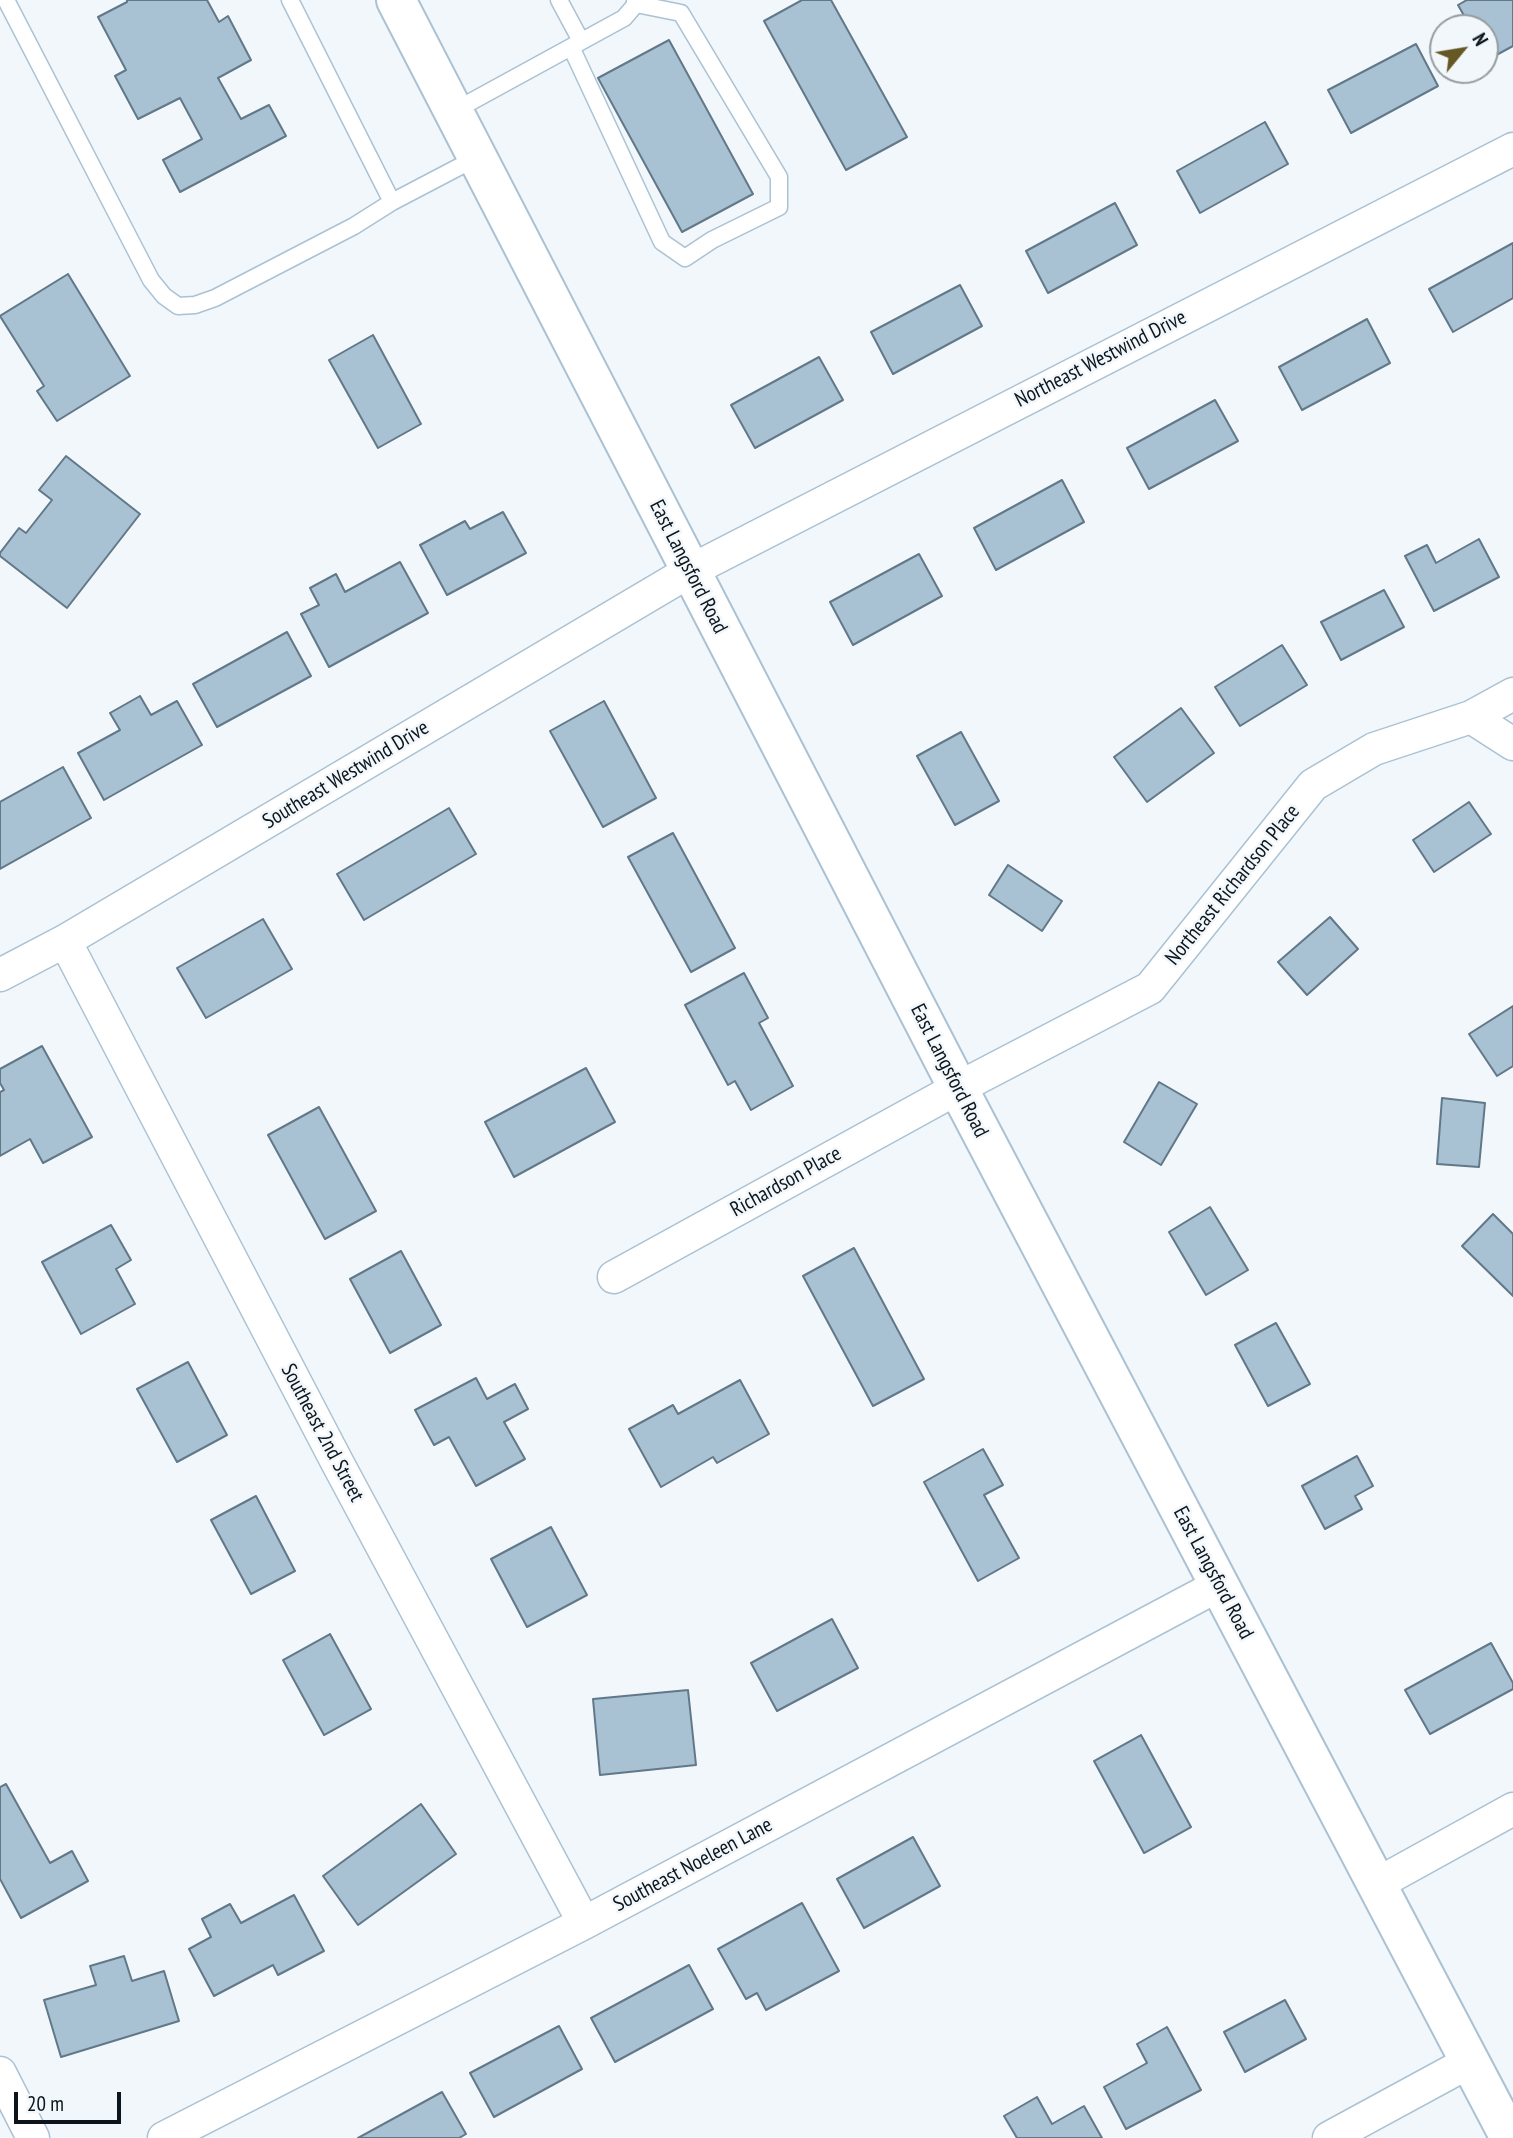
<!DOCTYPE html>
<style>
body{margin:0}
#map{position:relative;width:1513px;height:2138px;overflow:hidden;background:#f2f7fb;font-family:"PT Sans Narrow",sans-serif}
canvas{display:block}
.north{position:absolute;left:1429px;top:14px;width:70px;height:70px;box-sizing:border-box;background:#f2f7fb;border:2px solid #969da1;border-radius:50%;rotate:60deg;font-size:19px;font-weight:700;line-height:28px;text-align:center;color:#0c151b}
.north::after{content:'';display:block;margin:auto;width:24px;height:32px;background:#665825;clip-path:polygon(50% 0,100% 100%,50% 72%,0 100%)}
.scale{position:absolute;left:14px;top:2092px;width:107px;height:32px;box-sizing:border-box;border:4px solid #0c151b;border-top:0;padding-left:9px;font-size:21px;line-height:24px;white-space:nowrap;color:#0c151b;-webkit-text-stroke:5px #f2f7fb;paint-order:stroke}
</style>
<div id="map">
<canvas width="1513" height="2138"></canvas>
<div class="north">N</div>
<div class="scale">20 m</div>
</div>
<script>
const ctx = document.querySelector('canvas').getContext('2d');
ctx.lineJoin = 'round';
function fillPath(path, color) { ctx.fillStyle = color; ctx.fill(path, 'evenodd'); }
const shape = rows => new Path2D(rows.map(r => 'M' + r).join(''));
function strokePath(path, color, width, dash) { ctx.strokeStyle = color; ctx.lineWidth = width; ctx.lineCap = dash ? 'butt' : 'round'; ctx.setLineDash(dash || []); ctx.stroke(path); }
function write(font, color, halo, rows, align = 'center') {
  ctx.font = font + ' "PT Sans Narrow",sans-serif'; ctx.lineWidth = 5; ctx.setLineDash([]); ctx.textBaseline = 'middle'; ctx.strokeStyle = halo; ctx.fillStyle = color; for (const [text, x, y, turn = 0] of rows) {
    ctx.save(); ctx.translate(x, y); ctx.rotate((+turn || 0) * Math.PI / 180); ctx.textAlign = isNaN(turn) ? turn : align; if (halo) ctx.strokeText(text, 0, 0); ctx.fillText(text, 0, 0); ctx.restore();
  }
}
const building = shape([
 [127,0,207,0,219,22,228,16,251,60,218,78,241,119,269,105,286,136,180,192,163,160,202,139,180,98,138,119,115,76,126,70,98,17,127,2,127,0],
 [802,0,831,0,907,137,846,170,764,21,802,0],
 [1467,0,1513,0,1513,46,1489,59,1485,53,1485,28,1471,28,1458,5,1467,0],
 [669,40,753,194,682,232,598,78,669,40],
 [1416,44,1438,86,1351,133,1328,90,1416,44],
 [1265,122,1288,164,1200,213,1177,171,1265,122],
 [1115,203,1137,245,1048,293,1026,251,1115,203],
 [1513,243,1513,298,1453,332,1429,289,1513,243],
 [68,274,130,376,57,421,37,391,44,386,0,316,68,274],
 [960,285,982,326,893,374,871,332,960,285],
 [1367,319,1390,363,1302,410,1279,367,1367,319],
 [373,335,421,424,378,448,329,360,373,335],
 [819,357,843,400,755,448,731,405,819,357],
 [1215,400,1238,441,1149,489,1127,448,1215,400],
 [66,456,140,514,67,608,0,556,0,553,19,528,26,533,52,500,39,490,66,456],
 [1062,480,1084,522,996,570,974,528,1062,480],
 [503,512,526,553,447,595,420,545,465,521,470,529,503,512],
 [1479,539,1499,577,1434,611,1405,556,1427,545,1436,563,1479,539],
 [919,554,942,596,853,645,830,602,919,554],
 [400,562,428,613,329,667,301,614,319,605,310,588,336,574,345,592,400,562],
 [1384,590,1404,627,1341,660,1321,622,1384,590],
 [287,632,311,676,217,727,193,684,287,632],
 [1282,645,1307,685,1240,726,1215,687,1282,645],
 [140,696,151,715,177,701,202,745,104,800,78,753,120,730,110,713,140,696],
 [604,701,656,798,603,827,550,731,604,701],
 [1181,708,1214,753,1147,802,1114,757,1181,708],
 [961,732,999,801,955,825,917,756,961,732],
 [63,767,91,818,0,869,0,802,63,767],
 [1469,802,1491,834,1434,872,1413,840,1469,802],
 [449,808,476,854,364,920,337,874,449,808],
 [673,833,735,948,691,972,628,857,673,833],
 [1008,865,1062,901,1042,931,989,895,1008,865],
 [1330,917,1358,949,1307,995,1278,962,1330,917],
 [263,919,292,969,206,1018,177,968,263,919],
 [744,973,768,1018,759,1023,793,1086,751,1110,735,1081,728,1085,685,1005,744,973],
 [1513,1006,1513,1066,1497,1076,1469,1034,1513,1006],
 [42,1046,92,1137,43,1163,30,1139,0,1156,0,1092,4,1090,0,1083,0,1069,42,1046],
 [586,1068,615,1122,514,1177,485,1122,586,1068],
 [1159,1082,1197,1104,1161,1165,1124,1142,1159,1082],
 [1442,1098,1485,1103,1479,1167,1437,1164,1442,1098],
 [319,1107,376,1211,325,1239,268,1135,319,1107],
 [1210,1207,1248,1270,1206,1295,1169,1232,1210,1207],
 [1493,1214,1513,1234,1513,1296,1462,1246,1493,1214],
 [111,1225,131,1260,116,1269,135,1304,81,1334,42,1262,111,1225],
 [854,1248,924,1379,873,1406,803,1276,854,1248],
 [401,1251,441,1325,390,1353,350,1279,401,1251],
 [1276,1323,1310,1384,1268,1406,1235,1345,1276,1323],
 [188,1362,227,1435,177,1462,137,1389,188,1362],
 [476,1378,487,1399,515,1384,528,1409,504,1422,525,1459,476,1486,449,1437,434,1445,415,1410,476,1378],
 [740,1380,769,1434,717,1463,713,1457,661,1487,629,1429,673,1405,678,1414,740,1380],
 [983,1449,1003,1485,984,1495,1019,1558,978,1581,924,1482,983,1449],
 [1357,1456,1373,1486,1355,1496,1362,1509,1325,1529,1302,1486,1357,1456],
 [256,1496,295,1571,251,1594,211,1520,256,1496],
 [551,1527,587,1595,527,1627,491,1559,551,1527],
 [832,1619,858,1668,777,1711,751,1663,832,1619],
 [330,1634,371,1709,324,1735,283,1660,330,1634],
 [1491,1643,1513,1683,1513,1689,1430,1734,1405,1690,1491,1643],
 [688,1690,696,1765,600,1775,593,1699,688,1690],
 [1141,1735,1191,1827,1144,1853,1094,1761,1141,1735],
 [6,1784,50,1863,72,1851,88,1881,21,1918,0,1879,0,1787,6,1784],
 [421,1804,456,1854,358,1925,323,1876,421,1804],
 [913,1837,940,1886,864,1928,837,1879,913,1837],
 [294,1895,324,1951,278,1975,273,1965,214,1996,189,1949,211,1937,202,1919,230,1904,241,1923,294,1895],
 [802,1903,839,1971,766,2010,757,1993,746,1999,718,1949,802,1903],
 [124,1956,132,1981,164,1971,179,2021,61,2057,44,2000,96,1985,90,1966,124,1956],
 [689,1965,713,2009,615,2062,591,2018,689,1965],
 [1285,2000,1306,2039,1245,2072,1224,2032,1285,2000],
 [559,2026,582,2069,494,2117,470,2073,559,2026],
 [1167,2027,1201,2090,1126,2129,1104,2087,1147,2063,1137,2044,1167,2027],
 [442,2092,466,2134,459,2138,358,2138,442,2092],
 [1037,2097,1052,2124,1084,2106,1102,2138,1017,2138,1004,2116,1037,2097]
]);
fillPath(building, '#a8c1d3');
strokePath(building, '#617888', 2);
const lane = shape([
 [6,0,151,280,164,296,178,306,195,305,215,298,354,226,392,202],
 [290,0,392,202,476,158],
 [559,0,581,41],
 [571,47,662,242,685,258,712,240,779,207,779,177,681,13,636,4],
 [454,111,624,18,636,4,635,0]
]);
const street = shape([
 [1471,717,1513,744],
 [65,941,337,1462,584,1923],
 [0,975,65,941,690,571,1513,149],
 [614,1277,958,1088,1150,988,1313,785,1374,749,1471,717,1513,694],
 [1377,1884,1513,1809],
 [0,2073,33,2138],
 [164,2138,584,1923,1219,1585],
 [1329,2138,1469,2062]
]);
const secondary = shape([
 [396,0,958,1088,1510,2138]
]);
strokePath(lane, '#aac2d4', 19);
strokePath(street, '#aac2d4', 35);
strokePath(secondary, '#aac2d4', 42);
strokePath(lane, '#fff', 16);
strokePath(street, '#fff', 32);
strokePath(secondary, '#fff', 38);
write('21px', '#0c151b', '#f2f7fb', [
 ["Northeast Westwind Drive",1101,359,-27],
 ["East Langsford Road",688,567,63],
 ["Southeast Westwind Drive",346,775,-31],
 ["Northeast Richardson Place",1233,885,-51],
 ["East Langsford Road",949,1071,63],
 ["Richardson Place",786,1182,-29],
 ["Southeast 2nd Street",322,1433,62],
 ["East Langsford Road",1213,1573,62],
 ["Southeast Noeleen Lane",693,1865,-28]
]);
</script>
